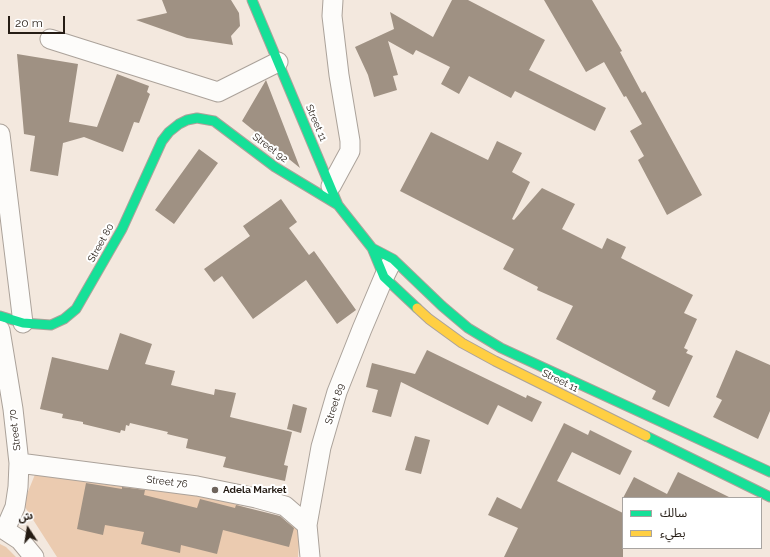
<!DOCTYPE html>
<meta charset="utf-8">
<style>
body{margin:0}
#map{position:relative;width:770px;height:557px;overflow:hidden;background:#f3e8de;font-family:Raleway,"Noto Sans Arabic",sans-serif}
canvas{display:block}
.legend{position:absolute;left:622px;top:497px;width:140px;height:52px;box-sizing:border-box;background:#fff;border:1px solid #a8a4a1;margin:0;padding:5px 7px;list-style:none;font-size:12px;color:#251c14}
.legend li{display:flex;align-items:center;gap:8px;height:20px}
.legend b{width:20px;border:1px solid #a8a4a1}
.north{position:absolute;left:8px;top:509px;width:40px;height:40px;-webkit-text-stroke:3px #fff;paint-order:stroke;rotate:348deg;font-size:11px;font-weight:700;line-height:16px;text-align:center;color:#251c14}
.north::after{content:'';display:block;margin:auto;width:14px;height:18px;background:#251c14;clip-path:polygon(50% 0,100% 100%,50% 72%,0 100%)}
.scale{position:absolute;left:8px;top:16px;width:57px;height:18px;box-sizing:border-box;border:2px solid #251c14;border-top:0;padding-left:5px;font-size:12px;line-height:14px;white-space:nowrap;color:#251c14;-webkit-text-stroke:3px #fff;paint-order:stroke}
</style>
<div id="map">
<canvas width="770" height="557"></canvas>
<ul class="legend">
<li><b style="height:5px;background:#16e098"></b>سالك</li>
<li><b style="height:5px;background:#ffcf43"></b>بطيء</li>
</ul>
<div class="north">ش</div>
<div class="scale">20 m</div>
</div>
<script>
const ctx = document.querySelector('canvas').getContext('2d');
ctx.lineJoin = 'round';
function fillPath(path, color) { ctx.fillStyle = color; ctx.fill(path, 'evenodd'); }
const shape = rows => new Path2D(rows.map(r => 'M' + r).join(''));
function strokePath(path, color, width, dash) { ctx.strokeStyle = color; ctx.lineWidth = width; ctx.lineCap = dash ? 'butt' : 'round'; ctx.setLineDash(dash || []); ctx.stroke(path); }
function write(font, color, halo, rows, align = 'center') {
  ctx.font = font + ' Raleway,sans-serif'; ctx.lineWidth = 4; ctx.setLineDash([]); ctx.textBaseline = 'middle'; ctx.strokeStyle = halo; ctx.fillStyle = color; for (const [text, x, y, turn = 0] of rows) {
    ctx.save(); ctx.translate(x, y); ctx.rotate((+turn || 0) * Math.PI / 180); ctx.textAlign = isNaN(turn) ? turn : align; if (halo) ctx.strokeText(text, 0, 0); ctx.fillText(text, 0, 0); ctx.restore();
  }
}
fillPath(shape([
 [36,472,159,486,230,502,300,528,298,557,57,557,23,504],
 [0,544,6,547,16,557,0,557]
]), '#ebcbb0');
fillPath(shape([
 [162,0,231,0,239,13,240,26,231,36,233,45,187,38,136,20,167,13],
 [452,0,468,0,545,40,529,70,606,108,595,131,515,91,511,98,469,76,459,94,441,84,450,67,416,50,413,55,388,41,398,75,393,76,397,90,374,97,368,75,355,47,394,29,390,12,433,37],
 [544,0,592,0,622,51,620,52,642,93,645,91,702,195,667,215,638,160,644,156,630,131,642,124,626,96,624,97,604,62,586,72],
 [17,54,78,64,69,122,97,127,117,74,149,86,147,92,150,94,139,123,134,122,123,152,84,137,63,143,58,176,30,171,35,136,24,134],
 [266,80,300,168,242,121],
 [431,132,488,160,497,141,522,153,512,172,530,182,512,219,514,220,542,188,575,204,562,229,602,249,607,238,626,247,621,258,693,295,684,313,697,319,684,348,688,350,686,353,693,356,669,407,652,399,656,391,556,339,573,306,537,290,538,287,503,269,514,249,400,191],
 [199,149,218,163,174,224,155,210],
 [281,199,297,222,289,228,309,255,314,251,356,310,337,324,306,280,253,319,222,276,214,282,204,269,250,236,243,226],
 [120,333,152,344,145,364,175,371,171,385,214,395,215,389,236,393,230,417,292,432,284,465,288,466,285,481,223,467,226,457,186,448,188,439,167,434,168,432,130,423,129,426,126,425,125,431,121,430,120,433,83,424,83,422,62,418,63,414,40,409,52,357,108,370],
 [427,350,526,398,527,395,542,402,532,422,498,405,488,425,401,382,391,417,372,412,378,390,366,387,372,363,415,374],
 [736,350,770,365,770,411,758,439,713,417,722,400,716,397],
 [293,404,307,408,301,433,287,429],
 [564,423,588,435,590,430,632,451,620,475,572,452,557,481,623,513,623,557,504,557,518,528,488,515,497,497,521,509],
 [415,436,430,440,421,474,405,470],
 [678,472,731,498,623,498,634,477,667,494],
 [86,483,122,489,122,487,145,490,144,495,197,508,200,499,235,508,236,505,280,516,294,528,289,547,223,530,217,554,181,545,180,553,141,544,144,532,105,525,103,535,77,529]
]), '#9f9183');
const street = shape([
 [50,39,218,92,278,62],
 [0,134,23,323],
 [331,186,350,151,350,141,339,75,332,16,333,0],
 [0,330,13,409,19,463,18,487,15,507,5,530],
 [19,463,197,486,256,498,285,506,307,525],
 [0,527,20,540,34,557],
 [310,557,307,525,321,447,337,392,362,329,384,277,390,265]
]);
const fast = shape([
 [252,0,338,205,372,248,384,277,417,308],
 [372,248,393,259,442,306,468,328,501,348,770,472],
 [0,316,23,323,51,325,64,319,76,309,122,229,162,141,169,132,179,124,187,120,197,118,214,121,275,167,338,205],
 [646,436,770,497]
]);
const slow = shape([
 [417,308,429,319,462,343,495,361,646,436]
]);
strokePath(street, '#aba29a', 21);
strokePath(fast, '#aba29a', 11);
strokePath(slow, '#aba29a', 11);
strokePath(street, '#fdfcfa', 19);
strokePath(fast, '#16e098', 9);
strokePath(slow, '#ffcf43', 9);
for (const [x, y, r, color] of [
 [215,490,4,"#6d635b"]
]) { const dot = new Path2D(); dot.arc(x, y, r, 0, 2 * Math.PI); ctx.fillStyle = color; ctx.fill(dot); strokePath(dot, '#fff', 1.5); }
write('10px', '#251c14', '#fff', [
 ["Street 11",316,123,67],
 ["Street 92",270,148,37],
 ["Street 80",101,243,-61],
 ["Street 11",560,381,26],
 ["Street 89",335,404,-72],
 ["Street 70",15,430,-97],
 ["Street 76",167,482,7]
]);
write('bold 10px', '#251c14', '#fff', [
 ["Adela Market",223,490]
], 'left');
</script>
